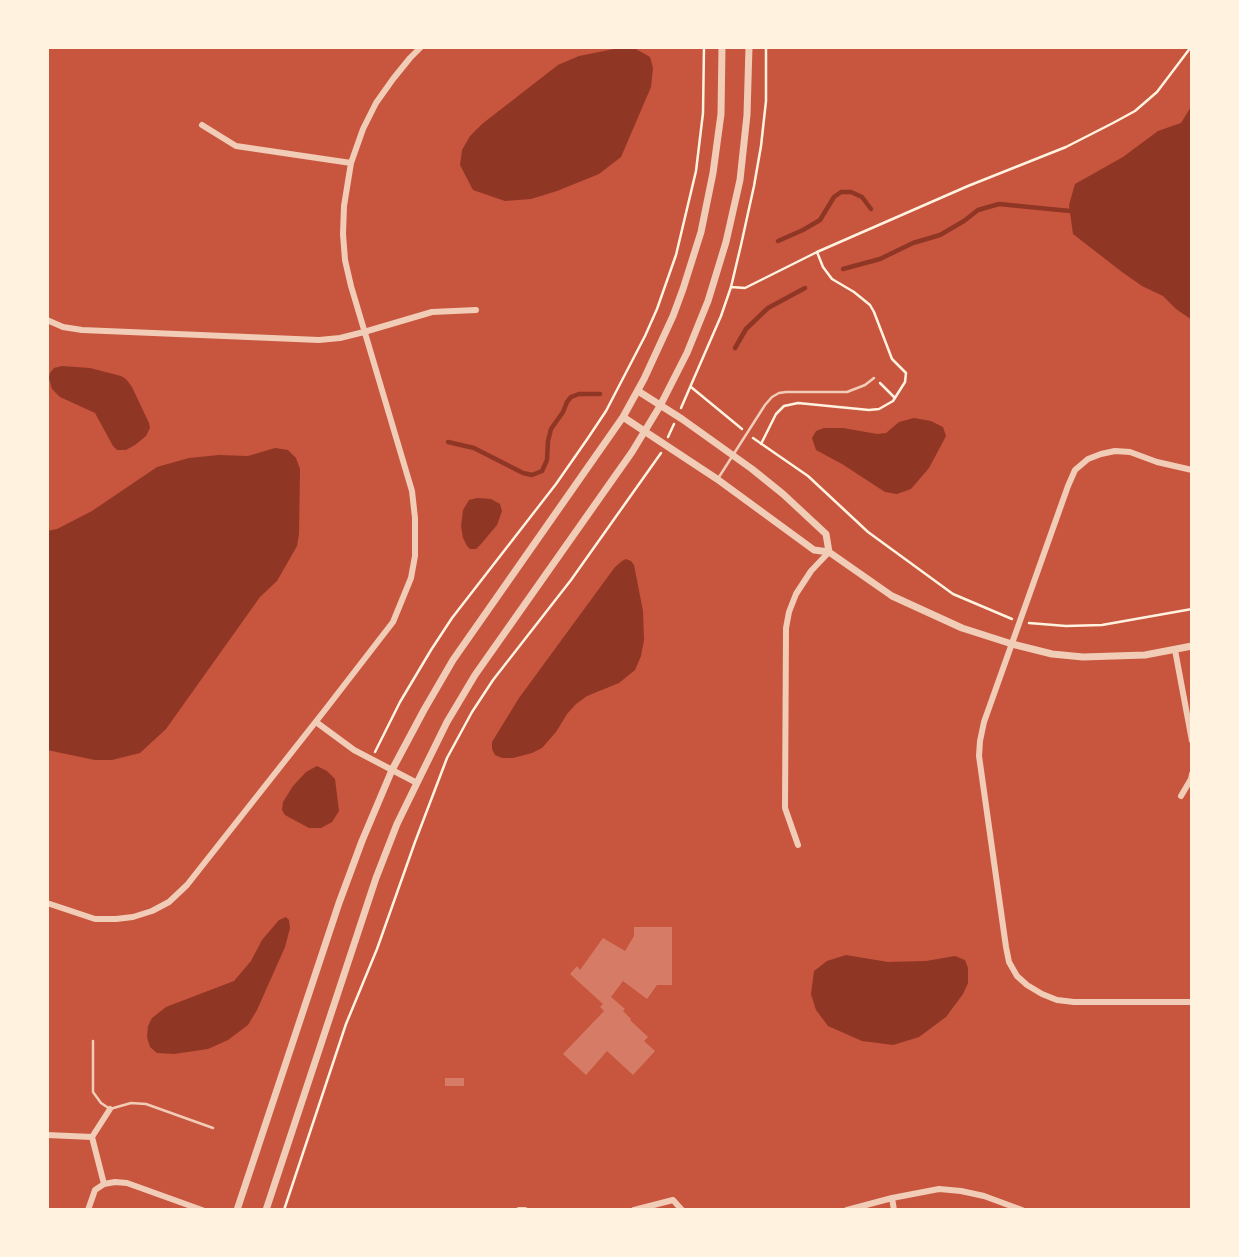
<!DOCTYPE html>
<style>
body{margin:0}
#map{position:relative;width:1239px;height:1257px;overflow:hidden;background:#c8553d;font-family:Bitter,serif}
canvas{display:block}
.frame{position:absolute;inset:0;border:49px solid #fff3e0;pointer-events:none}
</style>
<div id="map">
<canvas width="1239" height="1257"></canvas>
<div class="frame"></div>
</div>
<script>
const ctx = document.querySelector('canvas').getContext('2d');
ctx.lineJoin = 'round';
function fillPath(path, color) { ctx.fillStyle = color; ctx.fill(path, 'evenodd'); }
const shape = rows => new Path2D(rows.map(r => 'M' + r).join(''));
function strokePath(path, color, width, dash) { ctx.strokeStyle = color; ctx.lineWidth = width; ctx.lineCap = dash ? 'butt' : 'round'; ctx.setLineDash(dash || []); ctx.stroke(path); }
fillPath(shape([
 [634,48,650,57,653,68,651,87,621,157,599,174,557,191,531,199,505,201,473,190,460,165,462,150,470,136,482,124,558,65,579,56,614,49],
 [1192,105,1192,320,1176,309,1163,296,1142,286,1122,272,1073,234,1069,205,1075,184,1123,157,1158,131,1181,123],
 [62,366,90,368,121,376,126,379,132,387,149,423,150,428,146,436,135,445,126,450,117,450,113,446,95,413,60,397,52,389,49,378,50,373,54,368],
 [914,418,931,421,943,427,946,436,929,468,911,489,897,494,885,492,842,464,816,450,812,438,816,431,824,428,843,428,877,434,886,433,899,422],
 [275,448,288,450,296,458,300,469,299,534,297,546,277,581,260,597,166,729,140,753,112,760,95,760,47,750,47,531,57,529,92,511,157,467,189,458,219,455,248,456],
 [477,498,491,499,500,504,502,511,497,525,481,544,476,549,470,549,467,546,463,538,461,526,463,510,469,500],
 [626,559,631,561,634,565,643,611,644,640,641,656,635,670,619,683,587,696,576,704,567,714,556,732,542,748,532,753,513,758,502,758,495,755,492,749,492,742,519,698,615,567,622,561],
 [317,766,327,771,335,779,339,811,332,822,321,828,309,828,285,815,282,810,283,802,293,786,306,772],
 [286,917,289,920,290,928,285,947,257,1010,248,1025,228,1040,208,1049,174,1054,157,1053,150,1047,147,1037,148,1026,152,1018,166,1007,234,981,251,961,262,940,279,920],
 [846,955,888,962,926,961,955,956,965,960,968,968,968,983,963,994,946,1017,919,1037,893,1045,862,1041,828,1026,816,1010,811,994,814,971,827,961]
]), '#8f3625');
strokePath(shape([
 [778,241,803,230,820,220,834,197,841,192,851,192,862,197,871,209],
 [843,269,880,259,913,243,940,235,964,221,978,210,999,204,1070,211],
 [735,348,746,329,768,308,805,288],
 [448,442,474,448,523,473,532,475,542,471,547,460,548,441,551,429,563,412,567,402,571,397,579,394,600,394]
]), '#8f3625', 4.5);
fillPath(shape([
 [634,927,672,927,672,985,657,985,647,999,623,981,611,997,625,1009,623,1011,631,1019,630,1020,648,1037,644,1041,655,1051,633,1075,607,1051,586,1075,563,1054,604,1011,600,1007,603,1004,570,974,577,966,580,970,603,938,625,951,634,936],
 [445,1078,464,1078,464,1086,445,1086]
]), '#d67c66');
strokePath(shape([
 [731,287,745,288,817,252,968,186,1066,147,1113,123,1135,111,1157,92,1191,47],
 [880,383,895,398],
 [691,387,742,429],
 [681,408,721,316,731,287,741,245,754,186,761,146,766,101,766,47],
 [668,437,674,424],
 [753,438,808,476,868,532,953,594,1012,619],
 [761,444,776,414,784,406,798,403,869,410,879,409,893,401,905,382,906,373,892,359,874,312,870,305,854,292,832,279,823,267,817,252],
 [1029,623,1066,626,1102,625,1192,609],
 [375,752,400,702,431,650,452,618,556,484,588,438,606,411,645,336,657,309,676,255,696,171,703,113,704,47],
 [284,1210,346,1024,377,949,415,842,447,758,472,712,493,680,571,580,661,453]
]), '#fff3e0', 2.5);
strokePath(shape([
 [719,477,765,405,772,397,779,393,786,392,847,392,865,385,874,378],
 [93,1041,93,1092,101,1103,110,1109,131,1103,146,1104,213,1128]
]), '#f1ccb7', 2.5);
strokePath(shape([
 [202,125,236,146,351,163],
 [47,320,63,327,82,330,319,340,340,338,364,332,432,312,476,310],
 [1192,470,1157,462,1130,452,1115,451,1101,454,1088,459,1075,470,1068,486,984,722,980,741,979,756,1006,947,1009,962,1017,976,1027,985,1042,994,1057,1000,1074,1002,1192,1002],
 [1175,650,1192,741],
 [316,722,354,750,417,783],
 [1181,796,1191,779,1192,774],
 [798,845,785,808,786,628,789,612,796,594,811,571,829,552],
 [47,903,95,919,116,919,133,917,152,911,169,902,187,885,325,710,393,622,411,578,415,556,415,518,412,491,351,286,345,260,343,234,344,206,351,163,363,129,376,103,393,79,410,58,421,47],
 [47,1135,92,1137],
 [104,1184,115,1182,127,1183,202,1210],
 [892,1198,894,1210],
 [88,1210,95,1190,104,1184,92,1137,110,1109],
 [519,1210,525,1210],
 [634,1210,673,1200,682,1210],
 [847,1210,892,1198,939,1189,961,1191,984,1196,1022,1210]
]), '#f1ccb7', 6);
strokePath(shape([
 [638,391,682,419,752,469,783,494,826,534,829,552],
 [623,417,717,479,814,550,829,552,892,596,962,628,1012,644,1052,654,1083,657,1145,655,1192,646],
 [237,1210,339,903,362,841,392,770,424,710,453,660,623,417,644,379,673,316,683,289,701,232,713,173,721,114,722,47],
 [266,1210,376,878,397,824,417,783,447,722,475,675,632,452,660,406,687,353,708,301,726,242,740,180,747,115,749,47]
]), '#f1ccb7', 7);
</script>
